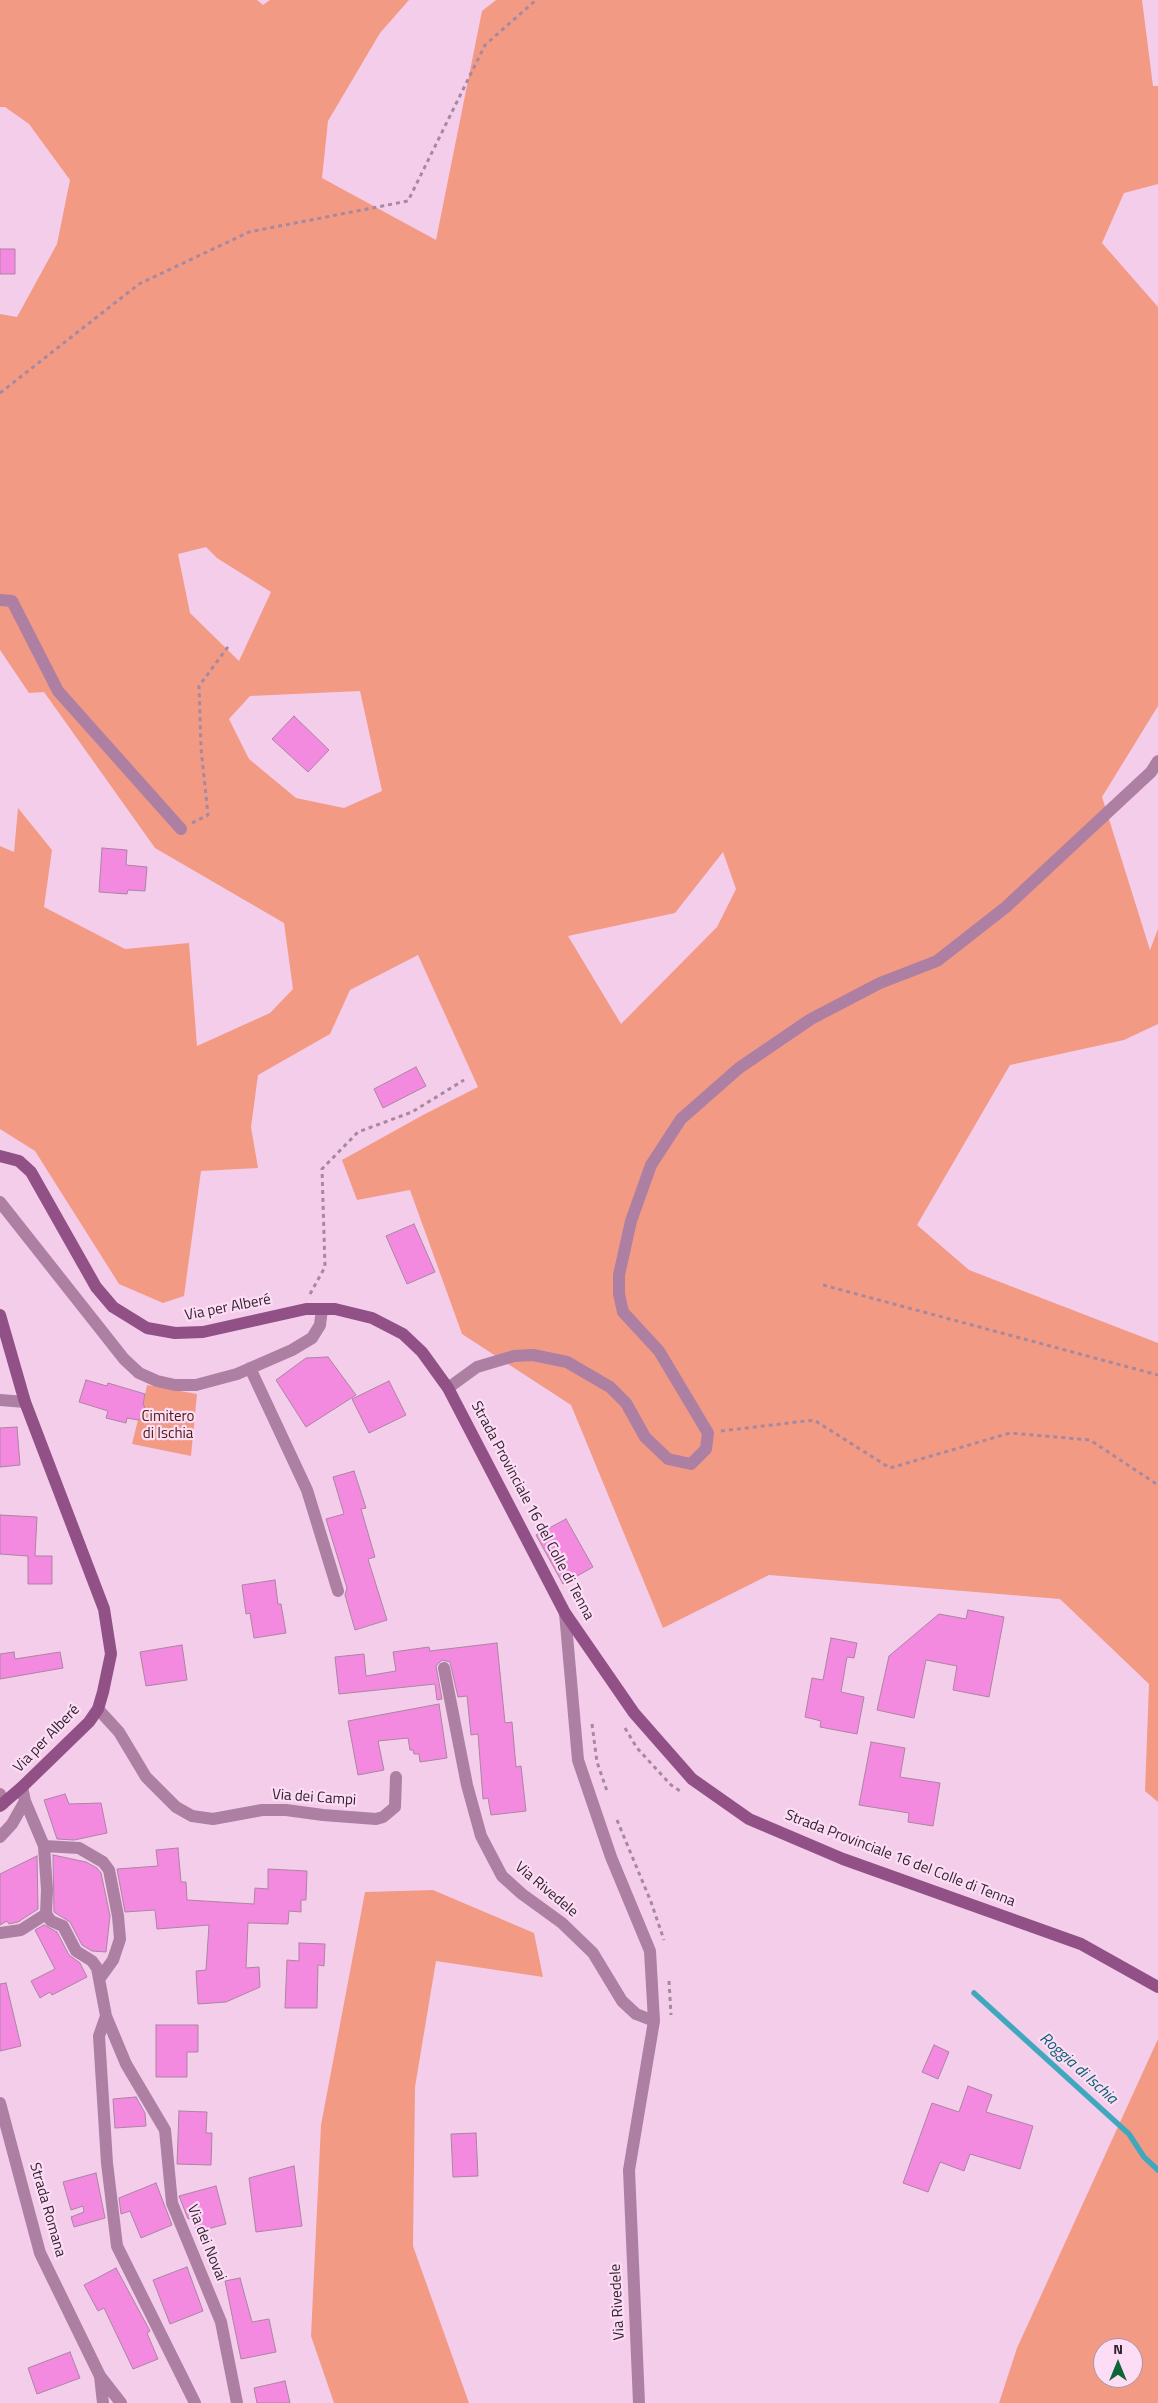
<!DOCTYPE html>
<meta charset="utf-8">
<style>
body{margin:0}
#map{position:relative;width:1158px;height:2403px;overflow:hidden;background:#f4cdeb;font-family:"Titillium Web",sans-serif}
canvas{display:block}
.north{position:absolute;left:1093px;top:2338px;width:50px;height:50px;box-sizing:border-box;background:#fcddf5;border:1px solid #ab93a5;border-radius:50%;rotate:0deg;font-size:14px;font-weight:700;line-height:20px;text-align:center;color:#31232e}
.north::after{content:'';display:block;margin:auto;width:18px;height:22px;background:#0e6638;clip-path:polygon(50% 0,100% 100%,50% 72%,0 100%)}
</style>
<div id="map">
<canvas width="1158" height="2403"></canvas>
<div class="north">N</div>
</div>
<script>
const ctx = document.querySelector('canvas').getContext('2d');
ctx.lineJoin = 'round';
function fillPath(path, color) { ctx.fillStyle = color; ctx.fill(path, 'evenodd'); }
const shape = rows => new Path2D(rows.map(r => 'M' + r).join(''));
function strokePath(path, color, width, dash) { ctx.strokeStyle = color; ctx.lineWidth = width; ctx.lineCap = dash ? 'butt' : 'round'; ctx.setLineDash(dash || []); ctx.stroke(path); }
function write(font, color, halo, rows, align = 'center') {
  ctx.font = font + ' "Titillium Web",sans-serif'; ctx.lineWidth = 4.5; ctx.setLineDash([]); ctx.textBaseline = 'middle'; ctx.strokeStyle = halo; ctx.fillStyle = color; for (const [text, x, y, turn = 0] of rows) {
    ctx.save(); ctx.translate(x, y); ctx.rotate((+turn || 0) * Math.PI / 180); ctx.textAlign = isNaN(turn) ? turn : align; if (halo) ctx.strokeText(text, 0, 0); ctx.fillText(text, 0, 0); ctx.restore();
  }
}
fillPath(shape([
 [0,0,257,0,263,5,270,0,409,0,380,33,328,121,322,178,436,240,482,11,496,0,1142,0,1153,86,1158,86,1158,184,1124,193,1102,243,1158,307,1158,706,1102,797,1150,950,1158,929,1158,1024,1124,1040,1010,1065,917,1225,969,1270,1158,1343,1158,1802,1145,1791,1149,1684,1060,1599,769,1575,663,1628,571,1405,462,1334,410,1190,357,1200,342,1160,423,1115,478,1087,418,955,350,990,330,1034,258,1075,251,1127,258,1168,201,1171,184,1296,163,1303,119,1284,35,1151,0,1129,0,846,14,852,18,808,52,850,44,907,125,949,189,943,197,1046,270,1013,293,989,284,923,155,848,44,692,29,693,0,650,0,314,17,317,57,244,70,180,29,124,5,107,0,107],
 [206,547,217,558,271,592,239,661,190,613,178,554],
 [360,691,382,791,344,808,296,798,249,759,229,719,250,696],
 [723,852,736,889,717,927,621,1024,568,936,675,913],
 [147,1385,197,1394,191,1456,132,1444,138,1420,145,1416,143,1404],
 [433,1890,534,1933,543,1977,436,1961,415,2087,413,2246,469,2403,334,2403,311,2336,321,2125,365,1892],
 [1158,2039,1158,2403,999,2403,1017,2348],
 [1103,2348,1133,2348,1133,2378,1103,2378]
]), '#f39a85');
strokePath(shape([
 [974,1993,1129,2134,1144,2157,1158,2170]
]), '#40a8be', 5.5);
const building = shape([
 [0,249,15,249,15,274,0,274,0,249],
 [294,716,329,750,308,772,272,739,294,716],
 [102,848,127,850,126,865,147,867,145,891,128,890,127,894,99,892,102,848],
 [416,1067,426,1086,383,1108,374,1089,416,1067],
 [414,1224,435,1272,407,1284,386,1236,414,1224],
 [328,1357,356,1395,306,1427,276,1380,306,1358,328,1357],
 [86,1380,107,1386,108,1383,145,1394,143,1404,146,1410,145,1416,138,1420,127,1418,126,1423,106,1418,108,1411,79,1402,86,1380],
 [389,1381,406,1415,369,1433,352,1399,389,1381],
 [17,1427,20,1465,0,1467,0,1428,17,1427],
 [354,1471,366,1508,361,1509,375,1557,368,1559,387,1620,355,1630,345,1595,347,1588,326,1519,344,1514,333,1477,354,1471],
 [0,1515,37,1517,35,1556,52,1556,52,1584,28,1584,28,1556,0,1554,0,1515],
 [566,1519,593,1567,563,1584,536,1535,566,1519],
 [275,1580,278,1604,281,1604,286,1633,254,1638,250,1613,246,1614,242,1585,275,1580],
 [968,1610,1004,1617,989,1697,953,1690,957,1666,926,1660,914,1718,877,1710,889,1656,939,1614,966,1619,968,1610],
 [831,1638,857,1643,854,1658,847,1657,841,1692,864,1697,857,1734,820,1727,821,1721,805,1717,812,1678,823,1680,831,1638],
 [497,1643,505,1723,512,1722,516,1767,521,1766,526,1811,491,1815,488,1798,483,1799,478,1734,471,1735,467,1696,458,1697,450,1662,442,1660,436,1666,442,1699,437,1700,435,1684,339,1694,335,1657,364,1654,366,1676,396,1671,393,1652,429,1647,430,1651,497,1643],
 [182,1645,187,1680,146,1686,140,1652,182,1645],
 [14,1652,15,1659,60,1652,63,1668,0,1679,0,1654,14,1652],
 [439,1704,447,1758,420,1762,419,1754,414,1754,413,1750,410,1750,408,1738,378,1741,384,1770,358,1775,348,1721,439,1704],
 [871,1742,905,1748,900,1777,940,1783,933,1826,908,1822,909,1813,859,1805,871,1742],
 [65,1794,69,1804,101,1803,107,1833,74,1840,57,1839,44,1800,65,1794],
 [178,1848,181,1882,186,1882,187,1900,254,1904,255,1888,268,1889,268,1869,307,1871,306,1900,301,1900,301,1912,289,1911,288,1924,248,1923,246,1968,259,1967,260,1987,226,2002,198,2004,196,1971,206,1970,209,1925,157,1929,155,1910,125,1912,117,1869,158,1866,156,1850,178,1848],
 [53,1855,86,1862,97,1868,101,1873,110,1916,106,1952,92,1951,82,1945,70,1922,54,1912,53,1855],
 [37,1856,38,1909,18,1922,9,1924,7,1921,0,1925,0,1874,37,1856],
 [44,1925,57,1932,69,1955,80,1963,87,1977,52,1995,50,1992,40,1998,31,1981,55,1969,35,1930,44,1925],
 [299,1943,325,1944,324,1966,318,1965,317,2008,285,2008,287,1960,299,1961,299,1943],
 [6,1983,21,2046,0,2051,0,1984,6,1983],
 [156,2025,198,2025,198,2052,187,2052,187,2077,156,2077,156,2025],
 [934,2045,949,2052,938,2079,922,2072,934,2045],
 [968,2086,992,2095,986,2112,1033,2126,1020,2169,970,2154,964,2171,940,2162,928,2192,903,2183,932,2103,959,2112,968,2086],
 [136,2097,145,2113,146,2126,115,2128,113,2099,136,2097],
 [179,2111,207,2112,206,2133,212,2133,211,2165,177,2164,179,2111],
 [476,2133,478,2176,453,2177,451,2134,476,2133],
 [294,2166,302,2226,256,2232,249,2178,294,2166],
 [96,2173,105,2218,74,2227,71,2217,84,2212,83,2206,71,2210,63,2182,96,2173],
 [156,2183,172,2225,141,2238,130,2211,121,2214,119,2198,156,2183],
 [216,2186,226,2224,197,2232,193,2217,188,2219,179,2196,216,2186],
 [187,2267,203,2311,170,2324,153,2280,187,2267],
 [116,2268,150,2331,147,2333,158,2359,133,2369,104,2308,98,2311,84,2285,116,2268],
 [240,2278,252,2322,269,2319,276,2352,241,2359,225,2281,240,2278],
 [70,2352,80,2378,37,2394,28,2368,70,2352],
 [285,2381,290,2403,257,2403,254,2388,285,2381]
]);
fillPath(building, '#f38ae0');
strokePath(building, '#a985a1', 1);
strokePath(shape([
 [0,393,139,284,249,232,408,201,485,45,536,0],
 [192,823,208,815,201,748,199,686,230,644],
 [823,1285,1158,1375],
 [310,1294,325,1267,322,1169,358,1132,412,1112,464,1080],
 [721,1431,814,1420,890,1468,1010,1433,1090,1440,1158,1485],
 [592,1724,597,1762,607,1791],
 [625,1728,637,1748,671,1785,680,1791],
 [617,1820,651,1902,664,1940],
 [669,1981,671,2015]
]), '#a689a0', 3, [4, 4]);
strokePath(shape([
 [0,600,12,601,58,691,181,829],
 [0,1202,124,1359,139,1373,157,1381,175,1385,196,1385,237,1374,292,1350,312,1338,320,1325,322,1309],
 [250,1368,307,1490,338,1591],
 [448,1388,477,1367,514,1356,533,1355,567,1362,610,1387,626,1403,645,1437,668,1459,691,1464,706,1449,708,1433,659,1351,623,1312,619,1294,619,1275,631,1221,651,1165,681,1119,739,1068,811,1019,880,983,937,961,1006,907,1151,772,1158,761],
 [0,1400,25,1402],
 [565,1613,578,1760,611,1857,650,1951,654,2021,629,2170,639,2403],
 [444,1668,467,1785,481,1836,502,1876,522,1894,562,1923,593,1953,622,2001,636,2014,654,2021],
 [98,1709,119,1732,146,1777,176,1807,192,1816,213,1819,262,1810,286,1810,323,1815,376,1819,383,1817,395,1807,396,1777],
 [22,1787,25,1801,44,1846,47,1890,46,1914,51,1921,63,1926,76,1951,92,1961,97,1968,106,2016,126,2064,165,2130,172,2203,221,2322,237,2403],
 [0,1794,3,1804],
 [0,1837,12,1824,25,1801],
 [44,1846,79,1848,103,1862,109,1870,118,1916,120,1939,113,1960,100,1978],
 [0,1933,21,1930,46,1914],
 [106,2016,99,2036,107,2163,117,2246,195,2403],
 [0,2103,40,2253,100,2376,121,2403],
 [100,2376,103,2403]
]), '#ac7fa3', 12);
strokePath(shape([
 [0,1156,19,1161,31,1172,96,1287,113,1307,147,1328,175,1333,203,1332,306,1309,335,1309,372,1318,403,1334,422,1352,448,1388,565,1613,634,1713,692,1779,749,1819,843,1859,1081,1944,1158,1987],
 [0,1315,25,1402,104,1609,111,1654,103,1692,98,1709,89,1722,22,1787,0,1806]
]), '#925186', 12);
write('15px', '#31232e', '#fcddf5', [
 ["Via per Alberé",228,1308,-11],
 ["Strada Provinciale 16 del Colle di Tenna",532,1511,62],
 ["Via per Alberé",47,1739,-46],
 ["Via dei Campi",314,1798,4],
 ["Strada Provinciale 16 del Colle di Tenna",900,1859,21],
 ["Via Rivedele",546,1890,40],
 ["Strada Romana",47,2210,74],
 ["Via dei Novai",206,2243,68],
 ["Via Rivedele",618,2302,-93]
]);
write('15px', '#4c1b10', '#fcddf5', [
 ["Cimitero",168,1417],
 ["di Ischia",168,1434]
]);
write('italic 16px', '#086271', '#fcddf5', [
 ["Roggia di Ischia",1078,2069,42]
]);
</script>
